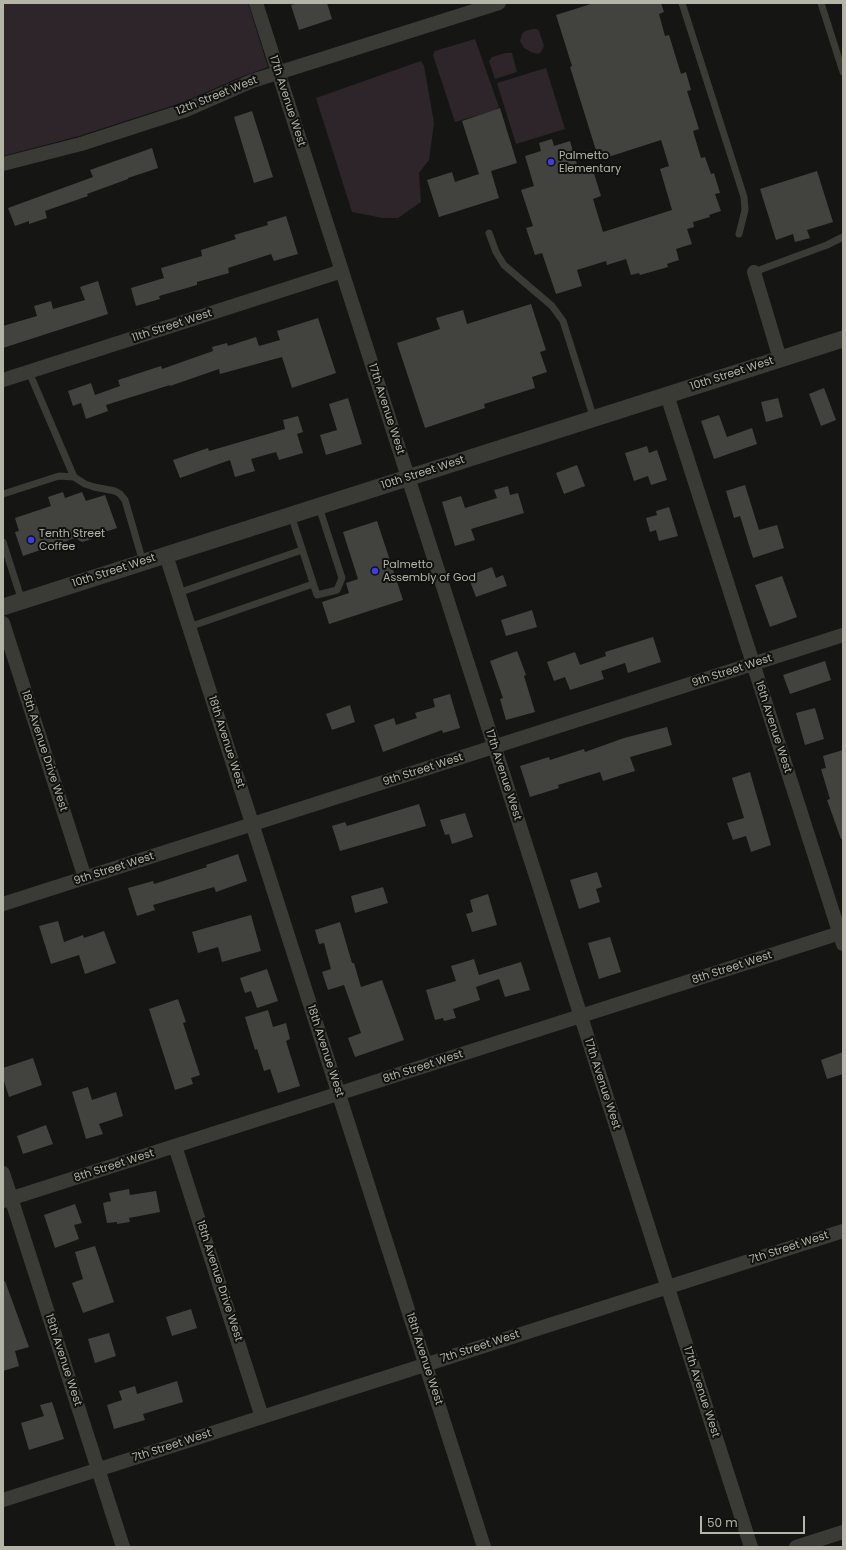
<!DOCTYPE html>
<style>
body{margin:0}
#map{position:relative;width:846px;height:1550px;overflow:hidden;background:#151614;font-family:Poppins,sans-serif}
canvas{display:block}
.frame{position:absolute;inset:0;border:4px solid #b5b5a7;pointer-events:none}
.scale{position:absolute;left:700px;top:1516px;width:105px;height:18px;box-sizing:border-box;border:2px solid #b5b5a7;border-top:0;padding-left:5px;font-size:12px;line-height:14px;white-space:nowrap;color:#b5b5a7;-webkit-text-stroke:3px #10110f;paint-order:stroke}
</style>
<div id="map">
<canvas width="846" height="1550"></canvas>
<div class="frame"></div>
<div class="scale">50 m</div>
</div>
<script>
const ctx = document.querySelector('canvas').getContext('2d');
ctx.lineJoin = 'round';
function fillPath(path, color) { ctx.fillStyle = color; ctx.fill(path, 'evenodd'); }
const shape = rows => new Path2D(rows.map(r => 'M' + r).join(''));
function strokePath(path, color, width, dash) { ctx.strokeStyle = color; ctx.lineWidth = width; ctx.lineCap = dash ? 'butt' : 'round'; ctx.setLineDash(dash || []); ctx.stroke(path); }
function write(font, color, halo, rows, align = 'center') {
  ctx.font = font + ' Poppins,sans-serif'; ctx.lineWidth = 4; ctx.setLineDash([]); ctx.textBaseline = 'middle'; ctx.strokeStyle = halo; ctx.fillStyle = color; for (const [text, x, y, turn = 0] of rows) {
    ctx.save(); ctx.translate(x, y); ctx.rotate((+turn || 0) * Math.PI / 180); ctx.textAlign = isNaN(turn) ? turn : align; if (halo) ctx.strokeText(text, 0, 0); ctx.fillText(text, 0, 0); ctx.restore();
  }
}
fillPath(shape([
 [3,3,248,3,268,67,238,78,184,102,79,136,3,156],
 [533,29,537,29,539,31,544,46,541,52,538,54,531,52,524,48,520,41,522,34,525,31],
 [475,39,499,107,495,110,455,122,433,55,435,51],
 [506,53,512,53,517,72,495,79,489,61,492,57],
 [421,61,424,66,434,123,429,160,419,173,421,202,398,218,383,218,352,212,316,98],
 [546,68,565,129,516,144,497,83]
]), '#2d252a');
fillPath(shape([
 [298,3,327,3,332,19,299,30,291,5],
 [594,3,661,3,664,12,659,14,665,36,669,35,681,74,686,72,691,90,687,91,699,129,693,131,701,158,705,157,711,174,714,173,720,193,715,194,721,211,709,215,710,217,693,222,694,227,687,229,692,244,676,249,679,260,667,264,668,267,640,275,639,273,631,275,626,259,607,265,606,261,577,270,582,286,556,294,542,253,535,255,526,228,533,226,521,190,534,186,525,156,541,151,539,143,552,139,554,146,570,141,579,171,592,167,601,196,593,199,603,232,672,210,660,169,669,166,661,140,599,160,570,67,572,66,556,15],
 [500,108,517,163,491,171,499,198,439,217,427,180,452,172,455,182,479,174,462,121],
 [252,111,273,177,254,183,234,117],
 [152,148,158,168,128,178,128,179,87,194,88,196,45,211,47,218,29,224,29,221,15,226,8,208,93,177,90,170],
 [817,171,833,222,807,230,810,238,795,242,793,234,776,240,760,189],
 [286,216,298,254,274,261,271,254,228,268,229,273,197,282,197,285,159,296,160,299,136,306,131,288,164,278,161,268,202,256,201,250,236,239,234,235,268,225,267,222],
 [98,281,108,314,3,348,3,326,37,316,34,306,51,301,53,309,85,300,80,287],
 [531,304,546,350,540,352,547,372,532,377,535,388,484,404,485,408,425,428,397,343,440,329,436,318,463,310,467,324],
 [318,318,336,373,292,388,282,357,220,374,219,369,170,386,170,385,106,405,108,411,86,419,81,403,73,406,68,391,91,383,95,395,120,386,118,380,161,366,162,369,213,351,212,347,227,343,228,346,256,337,259,346,280,340,277,331],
 [824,388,836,420,821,426,809,394],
 [348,398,362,444,326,455,320,435,337,430,329,404],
 [778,398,783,417,766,422,761,402],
 [719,415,727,437,752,428,757,444,714,459,701,421],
 [298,416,303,432,297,434,303,453,279,460,276,452,251,459,255,471,235,477,230,460,180,478,173,460,208,448,209,451,285,429,283,420],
 [647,446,649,453,657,450,667,480,651,485,648,476,634,481,625,453],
 [577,465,585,486,564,494,556,473],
 [745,485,759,530,777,525,784,548,753,558,740,516,734,518,726,491],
 [508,486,510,495,518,493,524,513,471,529,475,540,455,546,442,502,461,496,465,508,497,498,494,490],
 [63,492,65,498,82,492,86,501,105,495,117,528,92,536,92,539,82,542,75,538,23,556,15,532,19,531,15,518,51,506,48,497],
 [669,507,678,536,659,541,656,530,650,532,646,518,657,515,656,511],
 [377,521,403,600,329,624,322,602,349,593,346,583,358,579,343,532],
 [492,567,496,578,503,575,507,586,476,597,468,576],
 [782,576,797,617,770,627,755,585],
 [532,610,537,627,506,636,501,620],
 [653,637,661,662,628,673,625,663,601,671,604,679,570,690,565,677,554,681,547,662,575,652,580,665,606,656,605,652],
 [517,651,526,675,524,676,535,712,506,720,500,699,503,698,490,661],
 [825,661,831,680,790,694,783,675],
 [450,694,460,728,443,733,442,730,383,752,374,725,394,718,396,725,417,718,415,713,435,707,433,699],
 [350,705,355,722,332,730,326,714],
 [815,708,824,739,805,745,796,713],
 [667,727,672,745,630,757,635,771,603,781,600,772,558,785,559,788,530,797,520,766,549,757,550,760,584,749,585,752,624,738],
 [843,750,843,839,841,839,827,800,830,799,821,769,826,768,823,756],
 [750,772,771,845,751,852,746,836,733,840,727,823,744,818,732,778],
 [419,804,426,826,340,851,332,826,345,822,347,826],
 [465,813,473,837,452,844,449,834,445,835,440,820],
 [238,854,247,881,216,892,214,887,153,905,155,910,137,916,128,888,153,881,154,884,207,867,206,865],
 [597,872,602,887,596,889,600,902,579,909,570,880],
 [383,887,388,903,355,913,351,896],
 [488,894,497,925,472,932,466,914,473,912,470,900],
 [251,915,261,951,222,962,218,947,198,953,192,932],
 [58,921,64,942,83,935,84,938,104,931,116,963,85,974,79,955,51,964,39,926],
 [340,922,352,963,354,963,361,987,382,980,404,1040,355,1057,348,1038,361,1033,344,985,328,990,322,972,331,969,324,943,319,944,315,930],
 [610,937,621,972,599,979,588,943],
 [474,959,479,975,521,962,530,990,505,997,499,979,476,987,480,1000,453,1009,456,1018,444,1021,443,1018,435,1020,426,990,456,981,451,966],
 [267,969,278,1001,257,1008,251,991,245,993,240,978],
 [178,999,186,1022,183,1023,200,1075,191,1078,193,1084,175,1090,149,1009],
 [268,1010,273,1027,286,1023,290,1039,286,1041,300,1086,278,1093,270,1069,264,1071,257,1049,255,1050,245,1017],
 [843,1052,843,1074,827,1079,821,1060],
 [33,1058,42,1085,9,1097,3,1078,3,1068],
 [88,1087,92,1100,116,1092,123,1116,99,1124,103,1134,86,1139,72,1092],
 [46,1125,53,1144,23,1154,17,1136],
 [129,1189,130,1195,156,1191,160,1212,129,1218,130,1222,117,1224,117,1222,107,1223,103,1203,111,1201,109,1193],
 [75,1204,82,1223,74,1225,79,1239,55,1248,44,1215],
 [95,1246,114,1302,83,1313,72,1283,83,1279,75,1252],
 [5,1281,29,1347,15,1351,19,1366,3,1371,3,1282],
 [191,1309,197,1328,172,1336,166,1317],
 [109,1333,116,1356,95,1363,88,1339],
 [177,1381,183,1402,143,1414,145,1420,114,1429,107,1405,122,1400,119,1391,135,1386,137,1394],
 [52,1402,64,1439,29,1450,21,1423,44,1416,40,1405]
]), '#42433e');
strokePath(shape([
 [682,3,744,197,745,210,739,234],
 [821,3,843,72],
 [489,233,496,252,504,265,552,306,563,321,594,419],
 [754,272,827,245,843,237],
 [29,372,74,477],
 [3,494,59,476,74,477,85,484,94,487,115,491,120,494,125,500,143,562],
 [291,515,317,595,337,590,342,578,319,507],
 [3,542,22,601],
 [178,593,302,550],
 [189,627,313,584]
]), '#3a3b35', 7);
strokePath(shape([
 [256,3,751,1547],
 [3,164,81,144,186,110,252,81,499,3],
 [754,272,780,359],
 [3,380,342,271],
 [667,395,843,944],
 [166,555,484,1547],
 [3,623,85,878],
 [3,904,843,635],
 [175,1146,262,1417],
 [3,1173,123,1547],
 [3,1201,843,932],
 [3,1500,843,1231],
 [796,1547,843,1532]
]), '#3a3b35', 14);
strokePath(shape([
 [3,607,843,339]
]), '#3a3b35', 17);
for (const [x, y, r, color] of [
 [551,162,4,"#3d3ce6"],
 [31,540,4,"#3d3ce6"],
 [375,571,4,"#3d3ce6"]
]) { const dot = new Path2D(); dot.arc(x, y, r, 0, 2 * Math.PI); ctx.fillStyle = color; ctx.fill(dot); strokePath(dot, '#10110f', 1.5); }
write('11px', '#b5b5a7', '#10110f', [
 ["12th Street West",217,96,-22],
 ["17th Avenue West",287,101,72],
 ["11th Street West",172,326,-18],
 ["10th Street West",732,374,-18],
 ["17th Avenue West",386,409,72],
 ["10th Street West",423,473,-18],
 ["10th Street West",114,571,-18],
 ["9th Street West",732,671,-18],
 ["16th Avenue West",773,727,72],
 ["18th Avenue West",226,742,72],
 ["18th Avenue Drive West",44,751,72],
 ["9th Street West",423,770,-18],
 ["17th Avenue West",503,775,72],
 ["9th Street West",114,869,-18],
 ["8th Street West",732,968,-18],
 ["18th Avenue West",325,1051,72],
 ["8th Street West",423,1067,-18],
 ["17th Avenue West",602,1084,72],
 ["8th Street West",114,1166,-18],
 ["7th Street West",789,1248,-18],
 ["18th Avenue Drive West",219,1281,72],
 ["7th Street West",480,1347,-18],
 ["18th Avenue West",424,1359,72],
 ["19th Avenue West",63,1360,72],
 ["17th Avenue West",701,1392,72],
 ["7th Street West",172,1446,-18]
]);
write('11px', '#b5b5a7', '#10110f', [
 ["Palmetto",559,156],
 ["Elementary",559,169],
 ["Tenth Street",39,534],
 ["Coffee",39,547],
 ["Palmetto",383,565],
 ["Assembly of God",383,578]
], 'left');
</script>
